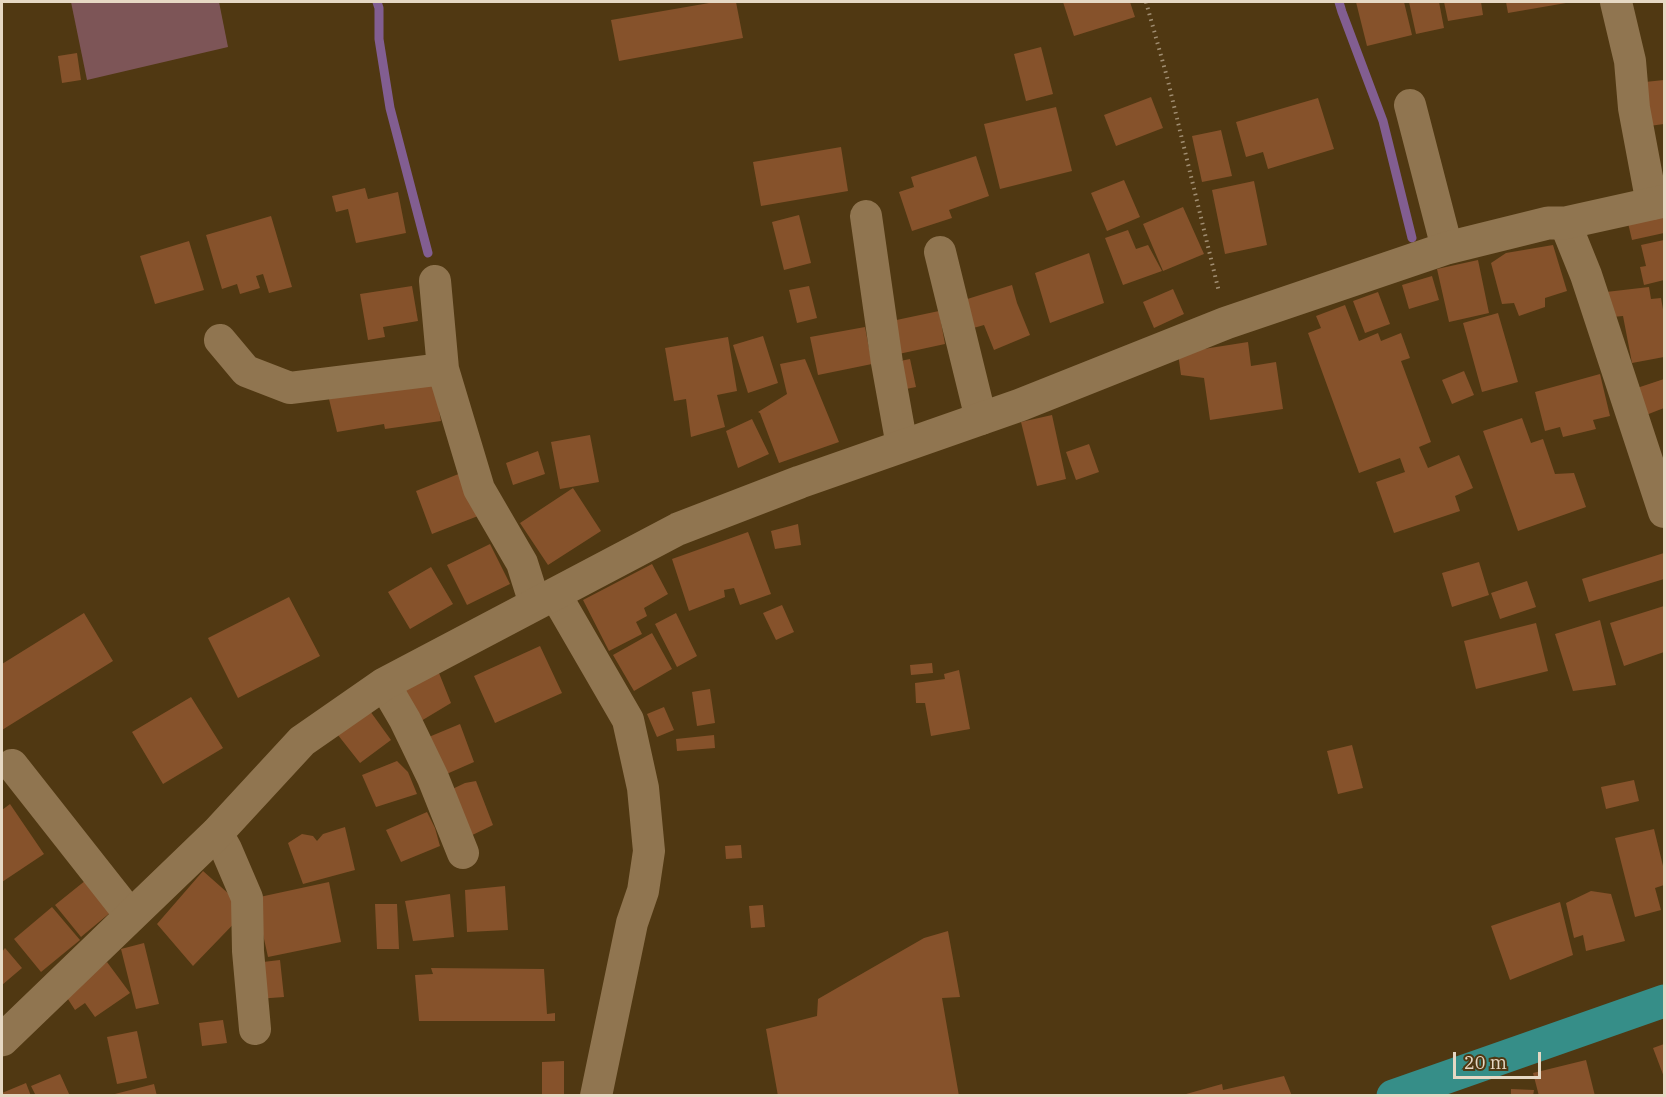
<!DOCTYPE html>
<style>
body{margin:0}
#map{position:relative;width:1666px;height:1097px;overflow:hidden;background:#503812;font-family:"IBM Plex Serif",serif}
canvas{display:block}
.frame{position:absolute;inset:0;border:3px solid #e6d8c4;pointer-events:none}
.scale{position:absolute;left:1453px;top:1052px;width:88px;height:27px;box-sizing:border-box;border:3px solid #e6d8c4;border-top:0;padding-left:8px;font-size:18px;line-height:21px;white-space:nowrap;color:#e6d8c4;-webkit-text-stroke:4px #503812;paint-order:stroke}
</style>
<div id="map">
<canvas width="1666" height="1097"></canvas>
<div class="frame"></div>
<div class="scale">20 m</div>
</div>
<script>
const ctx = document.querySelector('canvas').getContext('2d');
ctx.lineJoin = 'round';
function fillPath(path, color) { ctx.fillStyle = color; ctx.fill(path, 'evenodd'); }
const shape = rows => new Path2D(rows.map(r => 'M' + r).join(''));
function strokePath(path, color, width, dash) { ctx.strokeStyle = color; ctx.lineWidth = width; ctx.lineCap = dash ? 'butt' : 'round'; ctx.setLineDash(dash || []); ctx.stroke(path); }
fillPath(shape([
 [71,2,219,2,228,47,87,80]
]), '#7d5557');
strokePath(shape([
 [377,2,379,8,379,39,390,108,428,253],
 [1339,2,1342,12,1383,121,1412,238]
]), '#825e91', 9);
fillPath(shape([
 [715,2,736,2,743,38,619,61,611,20],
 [1063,2,1130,2,1135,17,1074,36],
 [1356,2,1404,2,1412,35,1367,46],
 [1409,2,1439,2,1444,28,1416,34],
 [1444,2,1481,2,1483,15,1448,21],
 [1506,2,1566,2,1566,3,1508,13],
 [1041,47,1053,94,1026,101,1014,54],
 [77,53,81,80,62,83,58,56],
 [1664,80,1664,124,1649,126,1645,82],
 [1151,97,1163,128,1116,146,1104,115],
 [1318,98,1334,149,1268,169,1263,152,1246,157,1236,122],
 [1056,107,1072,171,1000,189,984,124],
 [1221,130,1232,176,1202,182,1192,136],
 [841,147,848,191,761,206,753,162],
 [976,156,989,196,949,210,952,218,912,231,899,192,914,187,911,177],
 [1124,180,1140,217,1107,231,1091,193],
 [1254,181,1267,245,1225,254,1212,190],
 [365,188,368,199,398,192,406,233,356,243,348,209,336,212,332,196],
 [1183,207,1204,254,1163,271,1143,224],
 [799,215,811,263,784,270,772,222],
 [271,216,292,287,269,293,263,274,256,276,260,288,240,294,237,284,222,289,206,235],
 [1664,216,1664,233,1632,240,1628,223],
 [1128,230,1136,249,1148,245,1162,271,1123,285,1105,238],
 [1664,240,1664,280,1644,285,1640,267,1646,266,1641,245],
 [189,241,204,290,155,304,140,256],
 [1553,245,1567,291,1545,298,1545,307,1519,316,1514,303,1502,304,1491,263,1506,253],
 [1089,253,1104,303,1050,323,1035,273],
 [1478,260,1489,313,1449,322,1437,269],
 [1432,276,1439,300,1409,309,1402,285],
 [1012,285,1017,303,1030,335,994,350,984,325,970,329,961,301],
 [412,286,418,321,383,327,385,337,368,340,360,294],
 [809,286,817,318,797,323,789,290],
 [1649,287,1651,299,1661,298,1664,315,1664,357,1632,363,1623,316,1612,317,1606,292],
 [1173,289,1184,314,1154,328,1143,302],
 [1378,292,1390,324,1365,333,1353,301],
 [1345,305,1359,341,1378,333,1381,341,1401,333,1410,358,1401,361,1431,442,1419,447,1428,468,1459,455,1473,488,1455,496,1460,511,1394,533,1376,482,1405,472,1400,458,1359,473,1308,333,1321,328,1316,316],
 [939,311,945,344,894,355,887,322],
 [1498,313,1518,382,1482,392,1463,323],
 [865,327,872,364,818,375,810,337],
 [763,336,778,383,748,393,733,345],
 [728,337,737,391,717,395,725,427,691,437,686,399,674,401,665,348],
 [1248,342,1251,366,1276,362,1283,409,1210,420,1204,378,1181,375,1178,353],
 [805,359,839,442,779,463,760,413,758,412,787,394,780,364],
 [910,359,916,387,896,391,890,363],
 [1464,371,1474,395,1452,404,1442,380],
 [1600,374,1610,416,1593,420,1596,429,1563,437,1560,427,1545,431,1535,392],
 [433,378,441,421,385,429,384,424,337,432,329,399],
 [1664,379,1664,408,1646,415,1637,388],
 [1052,415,1066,479,1037,486,1021,422],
 [1522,418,1531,443,1543,439,1555,474,1574,473,1586,507,1518,531,1483,431],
 [752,419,769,454,738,468,726,431],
 [590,435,599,482,560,489,551,442],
 [1089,444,1099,472,1076,480,1066,452],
 [538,451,545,474,513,485,506,463],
 [461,473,478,516,432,534,416,491],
 [573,488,601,531,548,565,520,523],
 [798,524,801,545,775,549,771,531],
 [748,532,771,594,740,605,734,588,724,590,725,597,689,611,672,559],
 [490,544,510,584,467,605,447,565],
 [1664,553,1664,579,1589,602,1582,579],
 [1479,562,1489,595,1452,607,1442,573],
 [652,564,668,594,644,608,647,616,636,622,642,634,609,651,583,600],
 [431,567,453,604,410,629,388,592],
 [1527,581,1536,607,1500,619,1491,593],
 [289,597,320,656,238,698,208,638],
 [782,605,794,632,776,640,763,613],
 [1664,606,1664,652,1624,666,1610,623],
 [84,613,113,661,2,730,2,664],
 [676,613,697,656,677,667,655,624],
 [1600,620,1616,685,1573,691,1555,634],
 [1536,623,1548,671,1476,689,1464,641],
 [652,633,672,669,634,691,613,655],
 [540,646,562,693,495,723,474,676],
 [932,663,933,673,911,675,910,665],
 [437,668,451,703,421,721,400,693],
 [959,670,970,729,931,736,925,703,916,703,915,683,945,679,944,674],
 [710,689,715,723,697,726,692,692],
 [191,697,223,748,163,784,132,732],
 [664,707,674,730,657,737,647,714],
 [370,711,391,740,360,763,334,730],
 [460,724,474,762,442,776,424,739],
 [714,735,715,748,677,751,676,739],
 [1352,745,1363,788,1338,794,1327,751],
 [397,761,408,772,417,794,376,807,362,775],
 [1634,780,1639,801,1606,809,1601,787],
 [476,781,493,825,460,841,444,793,465,783],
 [10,804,44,854,2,882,2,810],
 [427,812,435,828,440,846,401,862,386,830],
 [345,827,355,870,303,884,288,843,302,834,313,836,317,841,323,834],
 [1654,829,1664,870,1664,885,1655,888,1661,910,1635,917,1615,838],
 [741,845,742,858,726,859,725,846],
 [203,871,247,910,193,966,157,924],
 [91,876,117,907,81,937,55,905],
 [329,882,341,942,268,957,255,898],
 [505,886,508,930,467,932,465,890],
 [1591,891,1611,894,1625,941,1586,951,1583,935,1574,938,1566,903],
 [450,894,454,937,413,941,405,901],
 [1560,902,1573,955,1510,980,1491,926],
 [375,904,397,904,399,949,377,949],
 [763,905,765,927,751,928,749,906],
 [52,907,80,940,41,972,14,939],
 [948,931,960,997,942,998,959,1096,778,1096,766,1029,817,1016,818,999,924,938],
 [144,943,159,1004,136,1009,121,949],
 [5,948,22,968,2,985,2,952],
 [280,960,284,997,257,999,254,963],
 [107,962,130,993,95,1017,85,1003,75,1010,64,993],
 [431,968,544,969,547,1014,555,1013,555,1021,419,1021,415,975,433,974],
 [223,1020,227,1043,202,1046,199,1023],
 [137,1031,147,1078,117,1084,107,1037],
 [1664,1044,1664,1077,1653,1048],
 [1586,1060,1595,1096,1539,1096,1533,1073],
 [564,1061,564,1096,542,1096,542,1062],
 [60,1074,70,1096,36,1096,31,1086],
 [1284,1076,1292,1096,1179,1096,1222,1084,1223,1090],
 [26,1083,31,1096,2,1096,2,1093],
 [154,1084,157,1096,111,1096,111,1095],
 [1511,1089,1534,1090,1533,1096,1511,1096]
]), '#86522b');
strokePath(shape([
 [1146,2,1167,77,1219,292]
]), '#a18e72', 4, [1.5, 4.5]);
strokePath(shape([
 [1616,2,1630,61,1634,108,1652,204],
 [1410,105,1447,248],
 [866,216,887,363,902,446],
 [1565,223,1586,275,1664,512],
 [940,252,981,419],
 [435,281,443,369,479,489,522,563,535,604],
 [220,340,246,371,290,388,443,369],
 [555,594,628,720,643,788,649,851,643,891,632,923,596,1096],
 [384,684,405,720,433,778,463,853],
 [12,765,131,916],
 [217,833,226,849,247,898,248,951,255,1029]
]), '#907550', 32);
strokePath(shape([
 [2,1040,217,833,302,741,384,684,678,529,800,482,1020,405,1226,323,1447,248,1548,223,1565,223,1664,201]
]), '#907550', 33);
strokePath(shape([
 [1393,1096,1664,1001]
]), '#368e88', 33);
</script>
